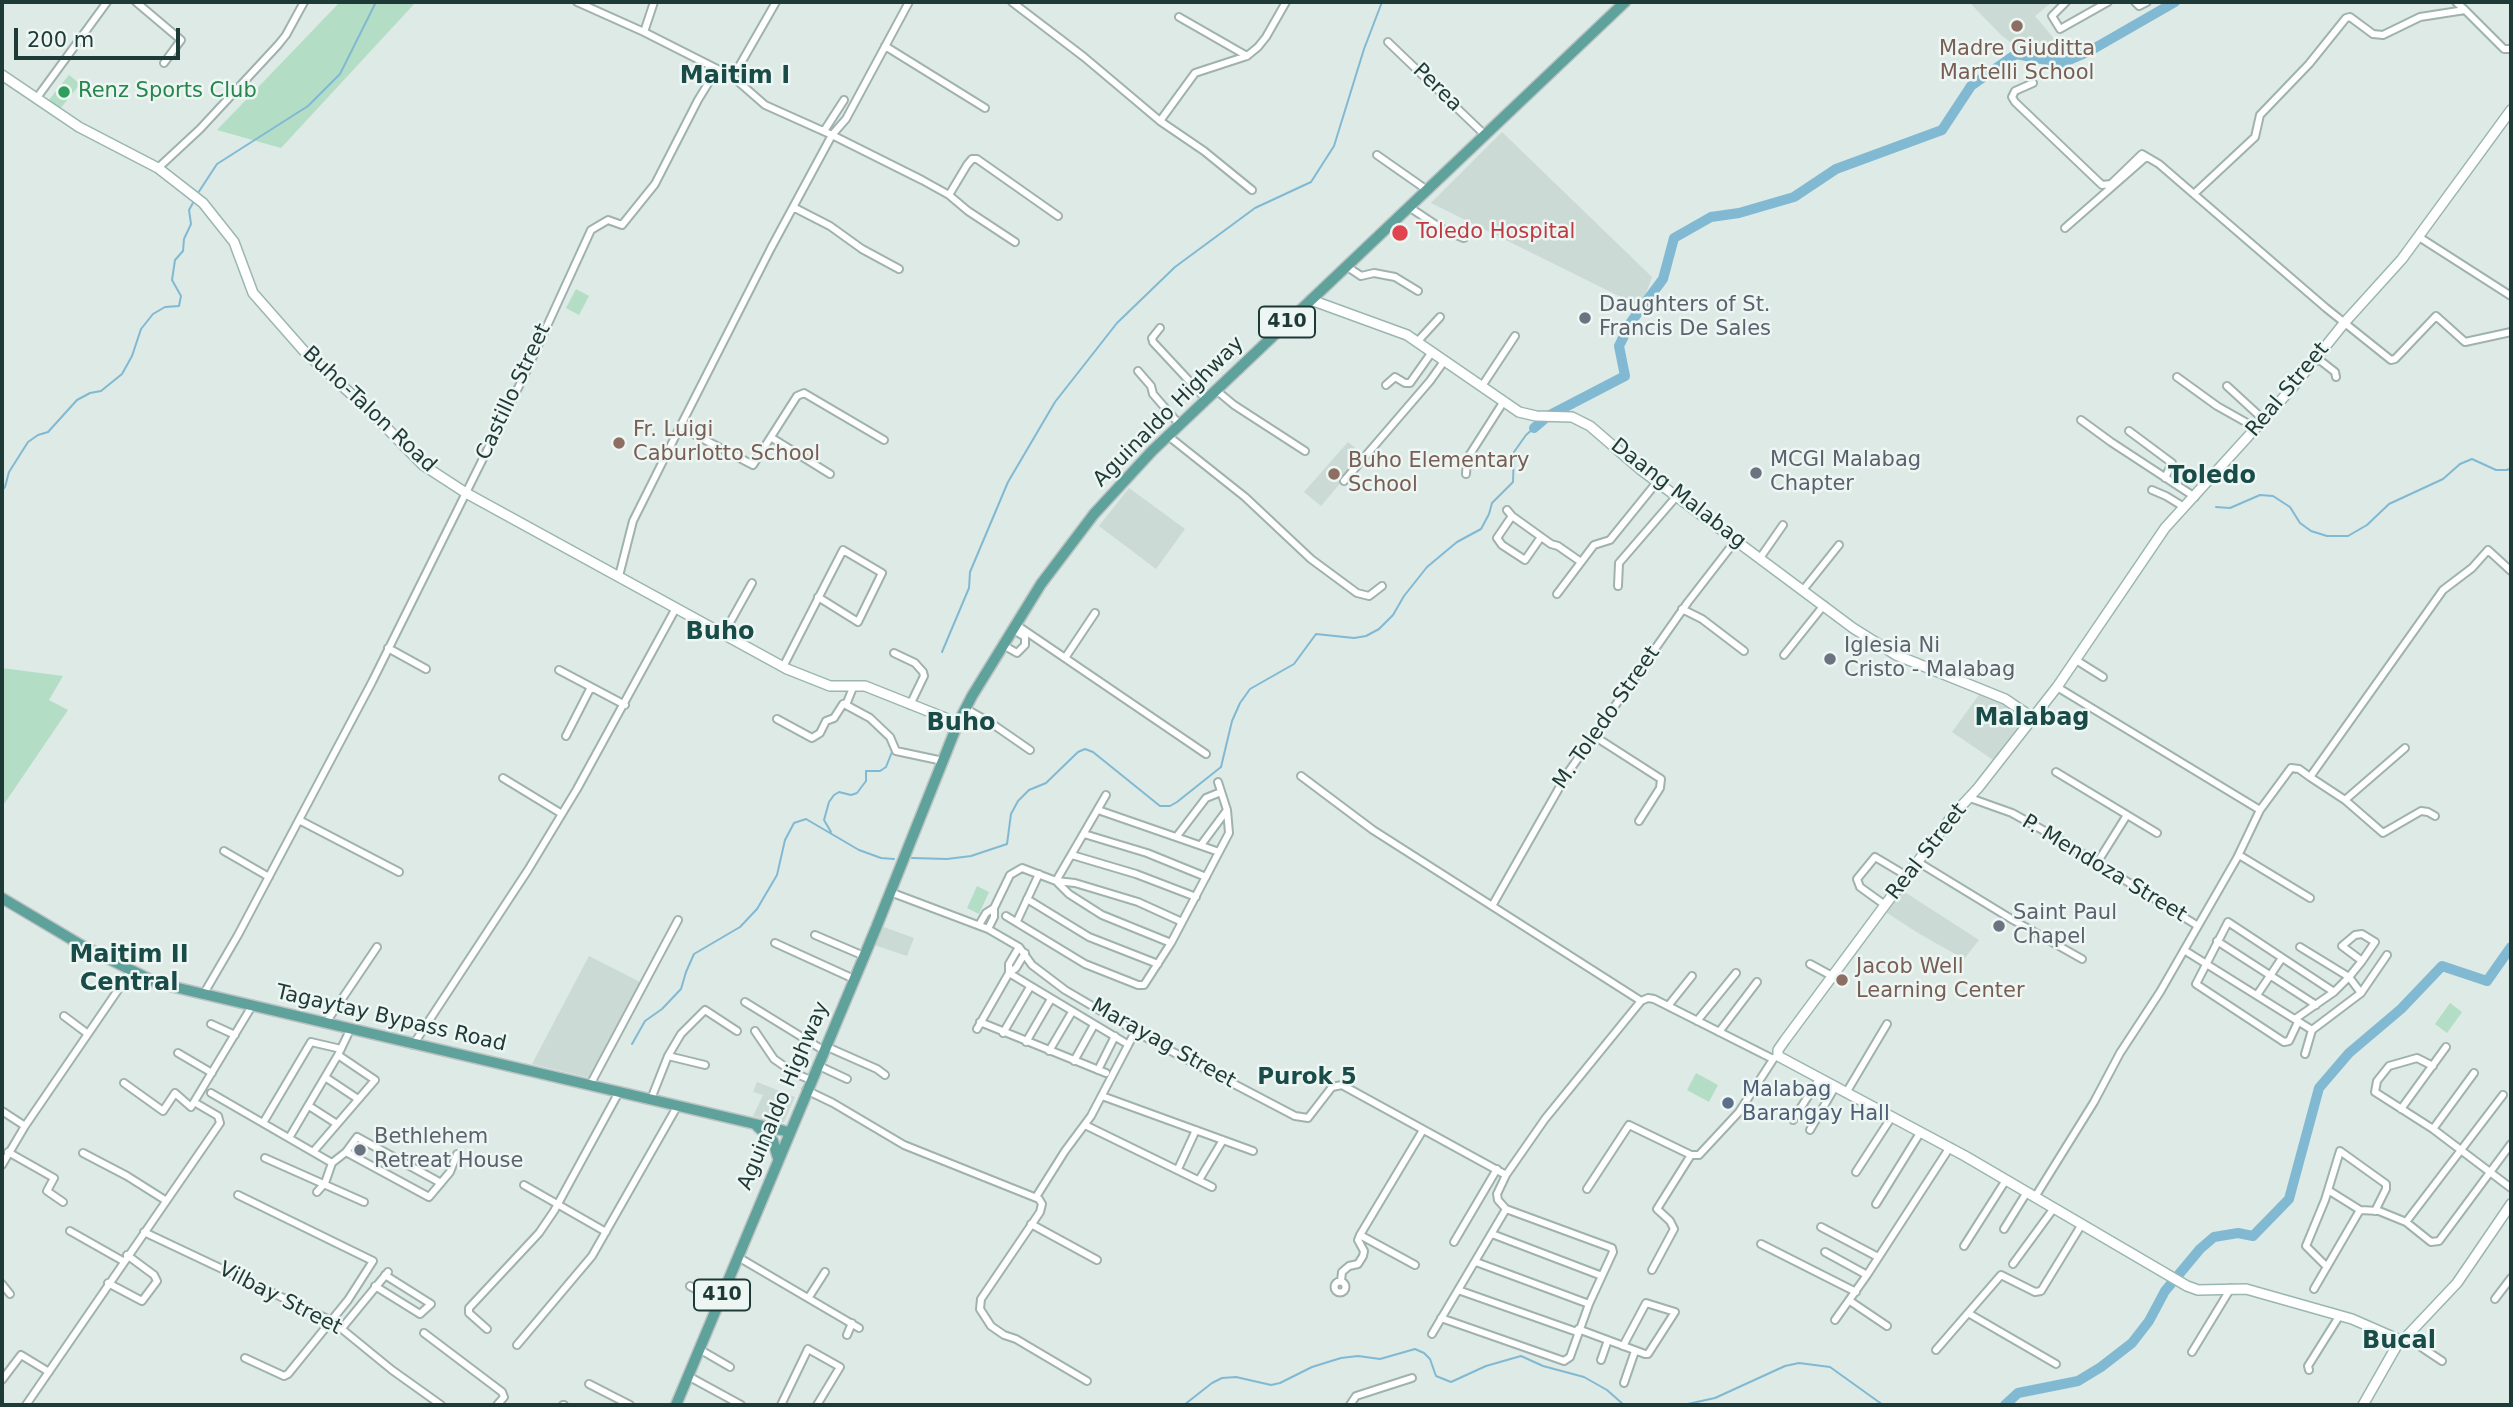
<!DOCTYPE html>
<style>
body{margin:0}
#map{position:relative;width:2513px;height:1407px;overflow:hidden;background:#ddeae6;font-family:"DejaVu Sans",sans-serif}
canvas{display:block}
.frame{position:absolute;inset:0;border:4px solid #1e3a37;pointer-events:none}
.scale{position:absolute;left:14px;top:28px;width:166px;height:32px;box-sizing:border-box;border:4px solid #1e3a37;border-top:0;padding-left:9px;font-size:21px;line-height:24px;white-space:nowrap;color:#1e3a37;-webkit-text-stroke:5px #edf6f3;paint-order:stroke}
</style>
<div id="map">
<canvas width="2513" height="1407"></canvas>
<div class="frame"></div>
<div class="scale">200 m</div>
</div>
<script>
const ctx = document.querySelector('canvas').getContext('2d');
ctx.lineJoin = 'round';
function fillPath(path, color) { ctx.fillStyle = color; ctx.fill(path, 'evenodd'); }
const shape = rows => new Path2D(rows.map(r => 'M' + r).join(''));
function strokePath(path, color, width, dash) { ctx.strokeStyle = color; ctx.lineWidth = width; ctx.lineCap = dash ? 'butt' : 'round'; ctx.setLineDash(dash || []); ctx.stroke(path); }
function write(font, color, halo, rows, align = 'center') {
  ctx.font = font + ' "DejaVu Sans",sans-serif'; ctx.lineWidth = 5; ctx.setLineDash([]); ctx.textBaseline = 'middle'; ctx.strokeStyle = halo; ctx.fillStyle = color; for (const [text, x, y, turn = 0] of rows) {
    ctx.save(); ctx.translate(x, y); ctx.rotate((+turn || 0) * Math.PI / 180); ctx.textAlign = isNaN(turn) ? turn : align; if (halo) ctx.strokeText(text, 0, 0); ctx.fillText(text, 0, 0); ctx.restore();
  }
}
fillPath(shape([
 [1969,2,2052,2,2035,16,2057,42,2017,47,2001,35],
 [1502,132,1652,277,1641,307,1431,203],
 [1348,442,1364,455,1321,506,1304,492],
 [1129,488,1185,529,1156,569,1099,526],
 [1981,692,2002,701,2019,712,2022,722,1993,760,1952,732],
 [1900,889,1979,940,1964,959,1918,933,1884,911],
 [881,926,914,938,907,956,874,945],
 [589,956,642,983,590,1078,532,1064],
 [757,1082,795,1097,784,1122,778,1123,753,1116,763,1095,753,1092]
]), '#cbdad5');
fillPath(shape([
 [340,2,416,2,281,148,217,130],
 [69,75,80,84,60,109,48,101],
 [576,289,589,296,579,315,566,308],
 [2,668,63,676,49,700,68,710,2,807],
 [977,886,989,892,979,914,967,908],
 [2450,1003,2462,1012,2447,1033,2435,1024],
 [1696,1073,1718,1085,1709,1102,1687,1090]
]), '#b4ddc6');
strokePath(shape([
 [198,193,217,164,308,106,340,74,376,2],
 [2,491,5,487,9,472,28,442,38,435,48,432,77,400,90,393,101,391,122,374,132,356,141,329,153,314,165,307,179,306,181,296,172,280,175,260,183,251,184,239,191,224,189,210,194,201],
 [2216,507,2230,508,2260,495,2273,496,2290,507,2300,523,2311,531,2327,536,2348,536,2367,525,2389,504,2443,479,2460,464,2472,459,2496,470,2507,470,2511,468],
 [942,652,969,588,970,572,1008,482,1055,402,1117,323,1175,267,1255,208,1311,182,1334,146,1364,49,1382,2],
 [831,832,824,820,829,802,834,795,839,792,851,795,857,793,866,781,866,771,880,771,886,767,892,752],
 [912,858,947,859,971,856,1007,844,1011,814,1018,801,1029,790,1046,783,1078,752,1085,749,1093,752,1160,806,1170,806,1177,802,1221,767,1232,721,1240,703,1250,689,1294,664,1316,634,1354,638,1366,636,1379,629,1393,615,1404,596,1427,567,1457,542,1481,529,1489,514,1492,503,1513,482,1514,452,1526,435,1534,428],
 [632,1044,645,1021,662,1009,681,989,686,972,694,954,740,927,757,909,777,875,785,840,794,823,806,819,859,850,881,858,894,859],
 [1184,1405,1212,1383,1222,1378,1236,1377,1271,1385,1280,1383,1312,1367,1341,1358,1358,1356,1380,1359,1415,1349,1424,1353,1430,1359,1436,1376,1451,1382,1486,1366,1521,1356,1543,1366,1584,1377,1607,1390,1624,1405],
 [1683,1405,1715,1398,1785,1366,1799,1363,1830,1367,1883,1405]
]), '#81b9d3', 2);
strokePath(shape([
 [1534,428,1548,416,1625,376,1619,346,1631,322,1663,279,1674,238,1711,217,1739,213,1794,197,1836,169,1942,130,1971,86,2016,54,2062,63,2088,52,2175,2],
 [2005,1405,2018,1393,2078,1381,2101,1367,2132,1343,2149,1321,2165,1291,2200,1249,2214,1237,2238,1233,2253,1236,2289,1199,2319,1088,2349,1053,2401,1009,2442,966,2487,981,2511,947]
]), '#81b9d3', 10);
const street = shape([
 [136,2,181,40,164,63],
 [577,2,644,32,733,77,765,105,832,135,922,180,949,195,968,211,1015,242],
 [1012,2,1084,57,1160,121,1204,151,1252,190],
 [2066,2,2052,16,2060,29,2108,2],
 [2135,2,2139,6,2147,2],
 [2456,2,2465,10],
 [1179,17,1247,56],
 [644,32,654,2],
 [1388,42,1485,135],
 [885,46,985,108],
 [733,77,776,2],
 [2033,83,2015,91,2012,97,2015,102,2102,185,2111,184,2142,154,2159,164,2326,308,2391,360,2395,359,2436,316,2465,342,2511,332],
 [36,99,107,2],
 [1160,121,1195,73,1247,56,1258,47,1266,37,1286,2],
 [824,131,844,100],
 [1377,155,1427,190],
 [158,168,200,129,278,45,286,35,304,2],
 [2195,193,2255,137,2260,115,2309,64,2346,18,2350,17,2373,34,2383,35,2420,17,2465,10,2504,49,2511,49],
 [949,195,967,165,972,159,977,159,1058,216],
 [793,207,830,226,862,249,899,269],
 [1409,207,1442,229,1464,238],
 [2065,228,2146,157],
 [2419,237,2511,296],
 [1346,266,1361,276,1374,273,1395,277,1418,291],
 [1160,328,1152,338,1153,342,1206,399],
 [1418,341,1440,317],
 [2317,358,2335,372,2336,377],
 [1138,371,1151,386,1153,394,1179,424],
 [2177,377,2217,406,2256,428],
 [1386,385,1395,377,1405,383,1410,383,1432,352],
 [1482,386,1515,336],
 [2227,386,2264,420],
 [1216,390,1234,405,1305,451],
 [2081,420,2111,442,2195,497],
 [680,427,753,465,797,396,804,393,884,440],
 [2129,431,2172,463,2165,478],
 [1167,435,1245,497,1311,559,1357,593,1369,596,1382,586],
 [772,438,830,474],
 [1466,474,1467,459,1504,401],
 [1344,481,1430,381,1445,360],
 [2152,490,2166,496,2184,507],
 [1507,510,1512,516,1551,544,1558,546,1581,562],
 [1512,516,1497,538,1502,545,1525,560,1541,537],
 [1760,558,1783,525],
 [619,576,633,521,680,427,771,248,832,135,846,119,909,2],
 [1618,586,1619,563,1676,497],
 [1803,590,1839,545],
 [1557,594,1594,545,1610,540,1657,482],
 [1682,609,1702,619,1744,651],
 [1015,624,1206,754],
 [723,635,752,583],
 [1003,645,1017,653,1025,645,1025,637,1012,629],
 [388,648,426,669],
 [894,653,915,663,923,672,924,676,910,705],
 [1784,655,1824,605],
 [1065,658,1095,613],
 [2076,660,2103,677],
 [783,667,826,583,843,550,882,573,858,622,818,597],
 [559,670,625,705],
 [854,685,846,705,870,718,890,737,896,751,943,761],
 [2057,687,2260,810],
 [970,711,991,723,1030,750],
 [777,719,812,738,820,733,826,721,834,718,843,704,847,703],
 [566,736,591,687],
 [1594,736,1661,779,1660,788,1639,821],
 [2056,772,2157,833],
 [1301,776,1373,830,1641,1001,1648,998,1654,999,1773,1059],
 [2310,777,2345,800,2383,833,2421,811,2428,812,2435,816],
 [503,778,562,814],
 [1970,798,2012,813,2059,839,2198,926],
 [2345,800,2405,748],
 [1098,810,1219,852],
 [299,820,399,872],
 [1084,834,1147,853,1206,877],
 [1177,836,1206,798,1221,792],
 [1201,845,1227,810],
 [224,851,269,877],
 [1072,855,1136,874,1196,897],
 [2239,855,2310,898],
 [1918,862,2013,920,2082,959],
 [2097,863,2127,815],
 [1056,881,1069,894,1102,915,1171,943],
 [1056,881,1106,795],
 [890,892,988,929,1019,947,1032,965,1065,990,1152,1041,1295,1116,1308,1118,1332,1087,1342,1085,1506,1175],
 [1027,899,1089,937,1158,964],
 [1885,905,1860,887,1857,879,1875,857,1907,876],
 [1492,906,1567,774,1688,602,1736,540],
 [1006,916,1085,964,1138,985,1144,985,1171,943,1229,833,1227,810,1218,782],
 [1017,921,1039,874],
 [979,925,986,913,994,908],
 [988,929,994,917,994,908,1010,875,1022,868,1056,881,1075,883,1138,902,1182,922],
 [815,935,864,956],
 [2217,941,2316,1005],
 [775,943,854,979],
 [2300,947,2349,977,2361,993],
 [2184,950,2312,1030],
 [1810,964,1832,976],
 [1009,973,1124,1042],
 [1009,973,1016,968,1025,953],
 [2334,992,2349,977,2362,961,2375,942,2362,934,2355,935,2342,946,2362,961],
 [203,995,238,935,372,682,525,374,591,230,608,220,622,225,655,184,698,100,717,69],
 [2257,995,2282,958],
 [745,1002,823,1050],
 [1668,1006,1692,976],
 [64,1016,88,1034],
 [2295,1019,2334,992,2228,922,2196,984,2284,1042,2289,1041,2298,1022],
 [1697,1021,1736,973],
 [980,1022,1106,1073],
 [211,1024,235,1035],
 [325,1024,377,947],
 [977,1029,1009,973,1009,964,1019,947],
 [755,1031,774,1059,794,1073,811,1080],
 [1719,1032,1757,982],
 [1003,1033,1030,987],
 [1026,1042,1051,999],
 [413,1045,528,870,577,789,676,608],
 [825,1046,877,1069,885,1075],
 [1049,1051,1072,1012],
 [178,1053,212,1073],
 [2305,1054,2312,1030,2361,993,2387,955],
 [668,1056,705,1065],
 [1074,1061,1094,1025],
 [817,1065,847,1079],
 [2433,1066,2417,1058,2389,1066,2377,1081,2375,1092,2433,1129,2511,1188],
 [1098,1070,1115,1036],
 [325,1077,358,1099],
 [124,1083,163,1111,175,1093,191,1107,252,1006],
 [590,1085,678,920],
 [806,1090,833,1103,904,1145,1039,1199,1042,1204,1040,1212,981,1299,980,1309,991,1326,1004,1335,1016,1339,1087,1381],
 [211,1093,332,1163],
 [1846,1093,1887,1024],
 [1102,1096,1253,1151],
 [651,1099,668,1056,681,1034,705,1010,737,1031],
 [309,1106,337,1124],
 [2401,1109,2446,1047],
 [2,1111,25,1126],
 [1793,1120,1819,1079],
 [263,1123,311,1042,341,1049],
 [1085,1125,1212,1187],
 [2433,1129,2474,1073],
 [1810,1130,1835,1087],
 [289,1138,338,1055,350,1030],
 [8,1152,54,1178,47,1191,63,1202],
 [313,1152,375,1080,338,1055],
 [346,1152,429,1197,450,1172,457,1154],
 [83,1153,127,1176,165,1200],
 [265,1158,364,1202],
 [2,1165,25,1126,131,971],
 [1178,1169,1196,1130],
 [1856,1172,1891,1118],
 [1199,1180,1223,1140],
 [524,1185,606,1232],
 [1587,1189,1629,1125,1691,1155,1699,1155,1739,1112,1774,1058],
 [2328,1190,2360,1210,2379,1211,2406,1222,2431,1242,2439,1241,2511,1144],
 [317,1192,325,1183,332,1163,346,1152,357,1137,441,1183],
 [238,1195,373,1261,348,1300,288,1374,284,1376,245,1358],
 [1036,1197,1065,1151,1091,1116,1135,1032],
 [2035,1197,2094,1102,2120,1053,2160,992,2237,858,2260,810,2291,768,2299,769,2310,777,2443,590,2472,568,2488,550,2511,571],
 [1876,1204,1920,1133],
 [2406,1222,2503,1095],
 [1031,1224,1097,1260],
 [1821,1227,1878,1257],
 [2004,1229,2027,1192],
 [70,1231,123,1261],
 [144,1232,332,1321,392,1370,441,1405],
 [1492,1234,1602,1276],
 [1454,1242,1497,1169],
 [1761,1244,1856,1292],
 [1964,1246,2006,1180],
 [1825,1252,1867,1275],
 [738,1257,859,1328],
 [1476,1262,1589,1304],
 [2013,1264,2054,1208],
 [1415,1265,1360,1235,1423,1130],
 [2327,1267,2306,1246,2325,1200,2340,1151,2386,1184,2386,1189,2375,1211],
 [1652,1270,1674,1229,1670,1221,1657,1209,1691,1155],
 [1341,1281,1342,1272,1349,1266,1358,1264,1363,1256,1364,1251,1358,1240,1360,1235],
 '1334.5 1287a5.5 5.5 0 1 1 11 0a5.5 5.5 0 1 1-11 0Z',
 [108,1283,142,1301,157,1281,154,1275,127,1255],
 [2,1284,10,1294],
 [375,1286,420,1314,431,1304,385,1275],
 [690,1286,719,1302],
 [2314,1289,2360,1210],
 [1458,1290,1577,1332],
 [809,1297,825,1272],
 [2495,1299,2511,1278],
 [1850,1301,1887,1326],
 [1968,1313,2056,1364],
 [1441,1318,1564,1361,1570,1357,1589,1304,1613,1252,1612,1248,1506,1209,1498,1200,1497,1194,1506,1175,1545,1119,1641,1001],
 [1835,1320,1867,1275,1950,1147],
 [342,1328,388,1272],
 [487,1329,469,1313,469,1308,539,1233,554,1211,619,1092],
 [1578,1329,1645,1354,1648,1354,1675,1312,1646,1303,1623,1346],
 [424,1333,502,1392,504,1397,497,1405],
 [1432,1334,1506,1209],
 [847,1335,852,1323],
 [2406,1337,2442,1361],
 [517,1345,592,1256,678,1105],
 [699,1349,730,1367],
 [1936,1350,2001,1275,2035,1292,2041,1291,2082,1224],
 [2192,1352,2231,1288],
 [1601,1360,1608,1340],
 [2309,1370,2308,1366,2340,1315],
 [688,1376,741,1405],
 [2,1380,21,1355,49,1372],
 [1624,1383,1635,1351],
 [589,1384,630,1405],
 [26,1405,220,1123,218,1116,194,1102],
 [563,1405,564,1405],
 [781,1405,808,1349,840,1367,817,1405],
 [1350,1405,1356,1396,1412,1378]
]);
const secondary = shape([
 [2,75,79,127,158,168,203,203,234,242,253,293,304,351,373,414,423,465,466,493,787,669,830,686,865,686,958,723],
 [1311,300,1407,335,1519,412,1536,416,1572,417,1590,426,1641,470,1853,628,1896,655,2005,699,2033,718],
 [2400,1340,2352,1319,2246,1289,2198,1290,2187,1286,1965,1156,1778,1056,1778,1050,1785,1040,1891,897,1953,815,1978,788,2057,687,2165,528,2292,388,2345,322,2402,259,2511,110],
 [2363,1405,2400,1340,2406,1337,2457,1283,2511,1204]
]);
const primary = shape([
 [2,898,81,945,157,983,789,1132],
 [756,1125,773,1141,778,1158],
 [676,1405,876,928,958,723,972,696,1041,584,1094,514,1152,451,1625,2]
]);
strokePath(street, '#a0b2ae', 10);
strokePath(secondary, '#9bb6b1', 12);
strokePath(primary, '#bcc4c3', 13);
strokePath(street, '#fff', 6);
strokePath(secondary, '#fff', 9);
strokePath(primary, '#5fa29c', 10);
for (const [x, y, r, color] of [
 [2017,26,7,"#8d6e63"],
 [64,92,7,"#2e9e5b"],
 [1400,233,9,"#e0444e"],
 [1585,318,7,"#6b7280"],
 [619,443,7,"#8d6e63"],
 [1756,473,7,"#6b7280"],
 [1334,474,7,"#8d6e63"],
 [1830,659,7,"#6b7280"],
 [1999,926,7,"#6b7280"],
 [1842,980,7,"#8d6e63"],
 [1728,1103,7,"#5c6f8a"],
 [360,1150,7,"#6b7280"]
]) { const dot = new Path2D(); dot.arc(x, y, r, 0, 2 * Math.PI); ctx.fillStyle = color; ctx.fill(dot); strokePath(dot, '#edf6f3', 2.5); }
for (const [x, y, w] of [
 [1287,322,56],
 [722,1295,56]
]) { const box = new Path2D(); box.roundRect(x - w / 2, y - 15.5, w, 31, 5); ctx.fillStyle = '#edf6f3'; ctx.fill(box); strokePath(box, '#1e3a37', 2); }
write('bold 19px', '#1e3a37', null, [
 ["410",1287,322],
 ["410",722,1295]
]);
write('21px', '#785e54', '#edf6f3', [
 ["Madre Giuditta",2017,50,"center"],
 ["Martelli School",2017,74,"center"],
 ["Fr. Luigi",633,431],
 ["Caburlotto School",633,455],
 ["Buho Elementary",1348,462],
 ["School",1348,486],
 ["Jacob Well",1856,968],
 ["Learning Center",1856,992]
], 'left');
write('21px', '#1e3a37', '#edf6f3', [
 ["Perea",1437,88,44],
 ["Real Street",2288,390,-50],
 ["Castillo Street",514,392,-65],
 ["Buho-Talon Road",369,410,43],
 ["Aguinaldo Highway",1169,412,-45],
 ["Daang Malabag",1678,494,38],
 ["M. Toledo Street",1607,718,-55],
 ["Real Street",1927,852,-52],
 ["P. Mendoza Street",2104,869,31],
 ["Tagaytay Bypass Road",391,1019,13],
 ["Marayag Street",1163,1044,29],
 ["Aguinaldo Highway",784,1096,-67],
 ["Vilbay Street",280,1299,27]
]);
write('21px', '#27864d', '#edf6f3', [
 ["Renz Sports Club",78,92]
], 'left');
write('21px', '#be3a42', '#edf6f3', [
 ["Toledo Hospital",1416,233]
], 'left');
write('21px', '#5b616d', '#edf6f3', [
 ["Daughters of St.",1599,306],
 ["Francis De Sales",1599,330],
 ["MCGI Malabag",1770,461],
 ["Chapter",1770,485],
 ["Iglesia Ni",1844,647],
 ["Cristo - Malabag",1844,671],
 ["Saint Paul",2013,914],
 ["Chapel",2013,938],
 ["Bethlehem",374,1138],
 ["Retreat House",374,1162]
], 'left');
write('21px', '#4e5e75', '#edf6f3', [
 ["Malabag",1742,1091],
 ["Barangay Hall",1742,1115]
], 'left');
write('bold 23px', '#194c48', '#edf6f3', [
 ["Purok 5",1307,1078]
]);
write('bold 24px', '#194c48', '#edf6f3', [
 ["Maitim I",735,77],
 ["Toledo",2212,477],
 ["Buho",720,633],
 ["Malabag",2032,719],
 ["Buho",961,724],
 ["Maitim II",129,956],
 ["Central",129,984],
 ["Bucal",2399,1342]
]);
</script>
